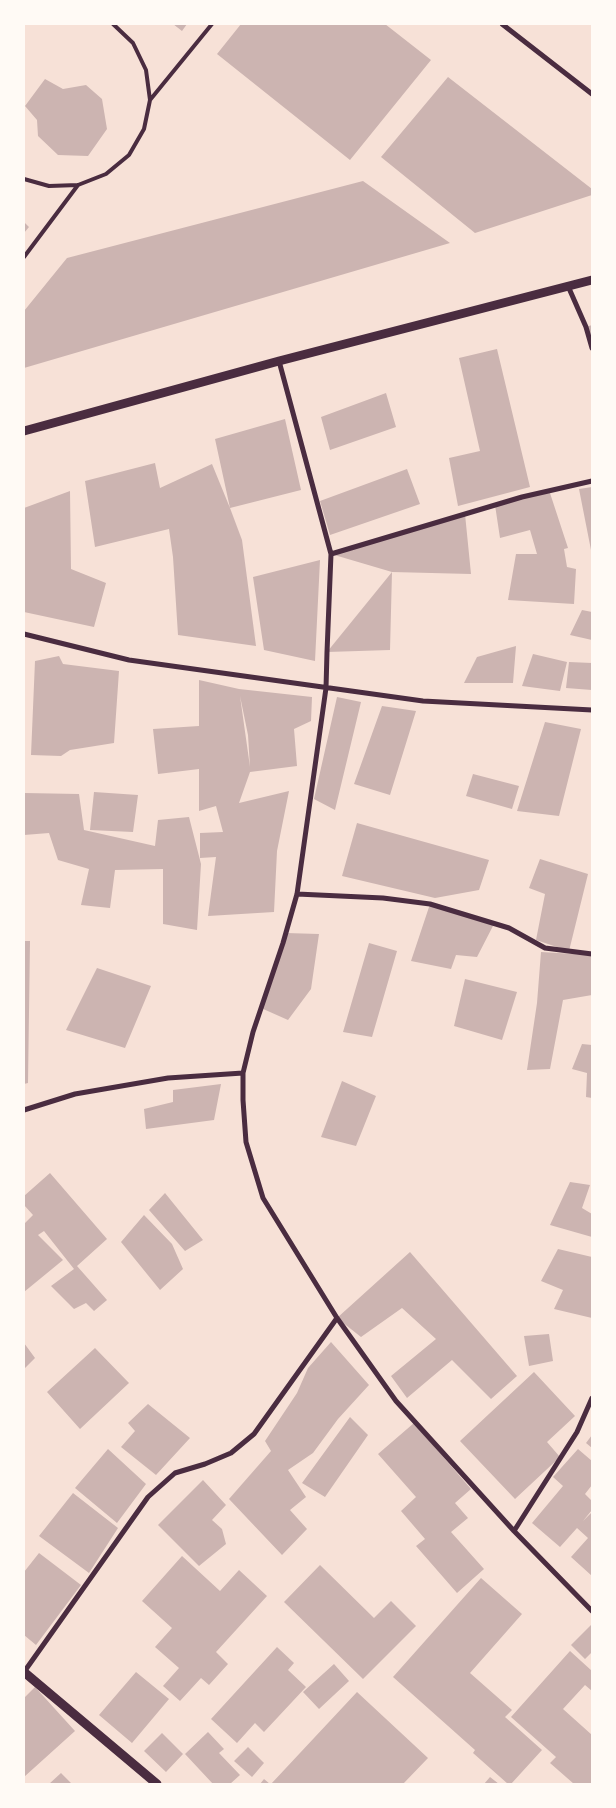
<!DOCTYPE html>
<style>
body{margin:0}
#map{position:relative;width:616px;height:1808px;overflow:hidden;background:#f7e1d7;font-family:Inter,sans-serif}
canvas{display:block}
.frame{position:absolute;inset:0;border:25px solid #fffaf5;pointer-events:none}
</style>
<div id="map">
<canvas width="616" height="1808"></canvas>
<div class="frame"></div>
</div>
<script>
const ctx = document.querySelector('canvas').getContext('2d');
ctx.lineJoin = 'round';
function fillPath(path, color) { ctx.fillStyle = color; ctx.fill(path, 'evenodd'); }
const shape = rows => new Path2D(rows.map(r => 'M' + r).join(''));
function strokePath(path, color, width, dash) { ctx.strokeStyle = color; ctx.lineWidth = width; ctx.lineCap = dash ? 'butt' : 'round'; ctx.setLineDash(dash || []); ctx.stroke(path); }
fillPath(shape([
 [173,24,187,24,182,31],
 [241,24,385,24,431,60,350,160,217,54],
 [448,77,592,189,592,195,475,233,381,157],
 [45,79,63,89,86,85,102,99,107,129,88,156,58,155,38,136,37,120,25,106],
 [363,181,450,243,24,368,24,311,67,258],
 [24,222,29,227,24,233],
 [592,325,592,346,586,327],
 [497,349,530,487,458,506,449,458,480,451,459,358],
 [386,393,396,427,330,450,321,417],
 [285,419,301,490,230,508,242,540,256,646,178,635,173,557,169,529,95,547,85,481,155,463,160,488,212,464,230,508,215,439],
 [407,469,420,504,330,535,320,501],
 [592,487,592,550,591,550,579,489],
 [549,490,568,548,564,549,567,567,576,569,574,604,508,600,516,554,537,554,530,530,500,538,495,505],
 [70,491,71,569,106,583,94,627,24,612,24,508],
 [465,514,471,574,392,572,331,554],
 [320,560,315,661,264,650,253,577],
 [392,572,390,650,327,652],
 [582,610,592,612,592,640,570,635],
 [516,646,513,683,464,683,477,657],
 [533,654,567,662,560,691,522,686],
 [59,656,63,664,119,671,114,743,70,750,61,756,31,755,35,661],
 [569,662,592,663,592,690,566,688],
 [199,680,239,689,312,697,311,721,294,729,297,766,250,772,239,803,289,791,277,851,274,912,208,916,216,857,200,858,200,833,223,832,216,806,199,811,199,769,158,774,153,729,199,726],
 [240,696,248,735,250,767],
 [337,697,361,702,335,810,314,799],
 [382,706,416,711,390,795,354,784],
 [545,722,581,729,559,816,517,811],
 [473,774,519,786,512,809,466,796],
 [94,792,138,795,133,832,90,830],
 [24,793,79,794,84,830,155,846,158,820,189,817,201,864,197,930,163,924,163,869,115,870,110,908,81,905,89,869,58,860,49,833,24,835],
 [357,823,489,860,479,890,435,898,342,876],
 [540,859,588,874,569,951,536,940,545,894,529,888],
 [430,904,494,924,477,957,456,955,451,969,411,961],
 [286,933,319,934,311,989,288,1020,261,1008],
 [24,941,30,941,28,1083,24,1084],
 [369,943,397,951,372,1037,343,1032],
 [541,952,592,955,592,995,563,1000,550,1069,527,1070,537,1003],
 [97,968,151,986,125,1048,66,1030],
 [465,979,517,992,502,1040,454,1026],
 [582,1044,592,1045,592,1098,586,1097,587,1073,572,1069],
 [342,1081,376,1096,356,1146,321,1137],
 [221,1084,214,1120,146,1129,144,1109,173,1102,173,1090],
 [50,1173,107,1239,77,1266,107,1300,94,1311,86,1303,74,1309,51,1286,74,1269,44,1231,38,1235,63,1260,24,1292,24,1224,33,1215,24,1205,24,1196],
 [570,1182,590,1185,582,1208,592,1214,592,1237,550,1225],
 [165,1193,203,1240,185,1251,149,1210],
 [144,1215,172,1244,183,1269,160,1290,121,1242],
 [558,1249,592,1257,592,1318,554,1309,563,1290,541,1281],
 [410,1252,517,1376,491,1399,452,1360,407,1398,391,1376,436,1339,402,1308,361,1337,337,1318],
 [549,1334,553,1361,529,1366,524,1336],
 [331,1342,369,1385,338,1419,313,1453,288,1470,306,1497,290,1510,307,1529,282,1555,229,1499,271,1451,265,1441,297,1393,308,1368],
 [24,1343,35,1358,24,1369],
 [95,1348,129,1383,80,1429,47,1392],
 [534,1372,575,1416,547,1442,560,1457,515,1499,460,1441],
 [148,1404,190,1438,156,1475,121,1447,135,1431,128,1423],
 [350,1417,368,1435,325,1497,302,1483],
 [414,1423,471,1489,455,1503,468,1518,451,1532,484,1569,457,1593,416,1546,425,1539,401,1511,416,1497,378,1454],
 [592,1435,592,1448,586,1443],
 [108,1449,146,1484,117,1523,75,1488],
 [578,1449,592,1461,592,1485,585,1494,592,1501,592,1510,583,1521,592,1512,592,1576,571,1557,588,1538,577,1528,560,1547,532,1523,563,1486,553,1477],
 [203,1480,226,1505,212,1520,222,1529,226,1544,199,1566,158,1525],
 [73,1493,118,1528,89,1573,39,1536],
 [39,1553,81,1585,36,1645,24,1635,24,1572],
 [182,1556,220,1591,239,1570,267,1596,216,1652,228,1664,209,1685,201,1678,180,1701,163,1686,179,1668,155,1647,172,1628,142,1601],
 [320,1565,374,1618,391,1601,416,1626,363,1679,284,1602],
 [481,1578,522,1614,470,1673,512,1710,505,1717,542,1750,511,1784,508,1784,473,1753,475,1750,393,1677],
 [592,1624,592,1652,585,1659,571,1645],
 [277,1647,294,1663,288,1670,306,1687,264,1732,255,1723,237,1743,211,1719],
 [570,1651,592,1671,592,1691,585,1685,563,1709,592,1735,592,1784,574,1784,550,1763,556,1757,511,1717],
 [334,1664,349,1681,319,1709,303,1692],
 [136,1672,169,1699,132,1743,99,1715],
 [35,1687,75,1731,24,1777,24,1698],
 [357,1692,428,1758,403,1784,271,1784],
 [208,1732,224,1749,219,1753,240,1775,230,1784,213,1784,185,1754],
 [162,1733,183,1754,166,1772,144,1751],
 [248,1747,264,1763,252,1777,234,1761],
 [61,1773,72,1784,49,1784],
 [490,1777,499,1784,484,1784],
 [264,1779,270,1784,260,1784]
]), '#ccb4b1');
strokePath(shape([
 [150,100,212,24],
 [24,179,49,186,78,185,106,174,129,155,144,129,150,100,146,70,133,43,113,24],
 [24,257,78,185]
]), '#4a2c40', 4);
strokePath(shape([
 [502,24,592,94],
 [568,286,586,327,592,348],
 [279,361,331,554,327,652,326,688,297,894,283,943,253,1032,243,1073,243,1100,246,1142,263,1198,337,1318,396,1401,514,1531,592,1611],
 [331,554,522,497,592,481],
 [24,634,129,660,423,701,592,710],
 [297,894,383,898,430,904,509,928,545,948,592,954],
 [24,1110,75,1094,168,1078,243,1073],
 [514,1531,577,1432,592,1398],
 [24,1672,148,1497,175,1473,205,1464,231,1453,254,1434,337,1318]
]), '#4a2c40', 5);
strokePath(shape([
 [24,431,279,361,592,280],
 [24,1672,157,1784]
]), '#4a2c40', 9);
</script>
